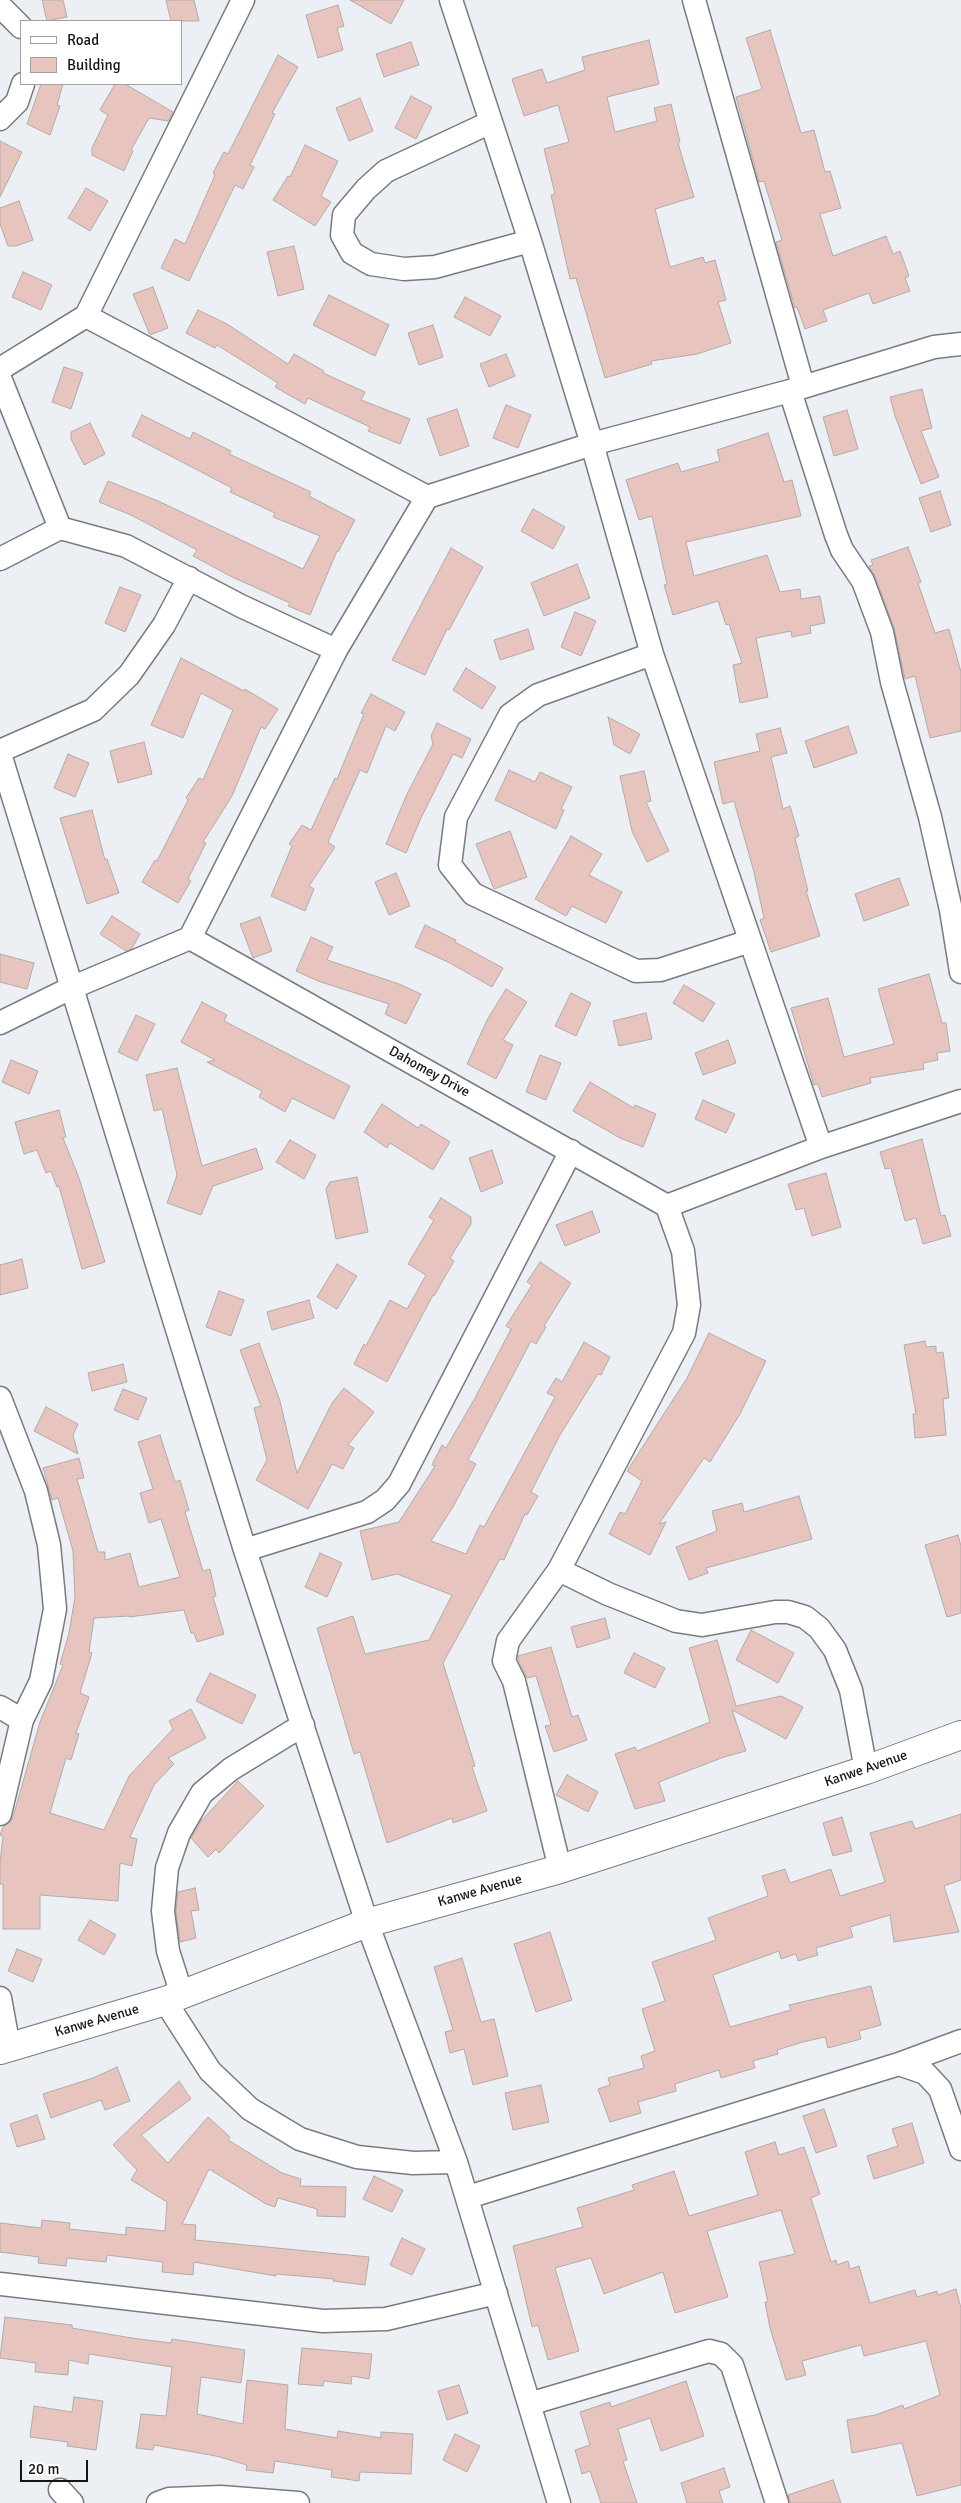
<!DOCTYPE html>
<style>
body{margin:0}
#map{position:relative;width:961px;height:2503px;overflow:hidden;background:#ecf0f5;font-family:Signika,sans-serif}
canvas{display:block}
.legend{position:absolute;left:20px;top:20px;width:162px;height:65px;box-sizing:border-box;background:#fff;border:1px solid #a1a1a2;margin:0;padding:6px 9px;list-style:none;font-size:15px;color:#141517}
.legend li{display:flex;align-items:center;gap:10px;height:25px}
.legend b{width:25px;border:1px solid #a1a1a2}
.scale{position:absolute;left:20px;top:2460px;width:68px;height:22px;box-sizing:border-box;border:2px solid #141517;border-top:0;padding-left:6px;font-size:15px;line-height:18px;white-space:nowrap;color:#141517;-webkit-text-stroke:4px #fff;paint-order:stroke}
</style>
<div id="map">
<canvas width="961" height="2503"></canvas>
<ul class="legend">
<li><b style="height:6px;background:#fff"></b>Road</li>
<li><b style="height:14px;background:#e7c4be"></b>Building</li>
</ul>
<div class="scale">20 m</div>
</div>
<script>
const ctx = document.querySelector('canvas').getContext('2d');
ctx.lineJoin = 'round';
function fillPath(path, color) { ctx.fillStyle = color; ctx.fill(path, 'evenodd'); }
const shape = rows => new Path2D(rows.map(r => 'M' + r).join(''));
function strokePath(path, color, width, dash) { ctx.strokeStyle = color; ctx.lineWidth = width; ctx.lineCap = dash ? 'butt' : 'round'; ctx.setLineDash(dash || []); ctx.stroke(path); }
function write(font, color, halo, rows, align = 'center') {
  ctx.font = font + ' Signika,sans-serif'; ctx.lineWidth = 4; ctx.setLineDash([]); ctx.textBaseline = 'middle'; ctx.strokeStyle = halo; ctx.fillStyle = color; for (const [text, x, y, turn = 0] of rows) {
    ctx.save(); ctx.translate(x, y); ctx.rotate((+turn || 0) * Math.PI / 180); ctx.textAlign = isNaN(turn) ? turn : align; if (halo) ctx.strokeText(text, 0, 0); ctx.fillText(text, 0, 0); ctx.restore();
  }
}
const building = shape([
 [42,0,63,0,67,17,47,21,42,0],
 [166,0,194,0,199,21,171,21,166,0],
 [350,0,404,0,391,24,350,0],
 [338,5,344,26,337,28,343,50,318,58,306,15,338,5],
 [770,30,801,133,814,130,825,172,830,171,841,208,820,214,833,256,886,236,893,254,900,251,909,276,905,278,910,291,873,304,869,293,823,310,827,321,805,329,797,307,795,308,776,242,782,240,764,181,759,182,736,97,762,89,746,38,770,30],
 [649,40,659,84,607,97,615,132,657,121,654,108,671,104,680,142,678,143,694,197,655,209,670,267,703,257,705,263,715,260,726,300,718,302,731,343,697,354,651,361,652,364,605,378,576,278,570,279,551,195,555,194,544,149,569,142,558,105,524,116,512,79,542,69,547,83,585,70,582,57,649,40],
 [411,42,419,65,384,77,376,54,411,42],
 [278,55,298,67,272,113,275,114,250,165,254,167,243,189,235,185,189,281,161,268,175,239,185,244,215,175,213,173,224,152,228,154,278,55],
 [41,84,63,84,57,105,60,106,50,135,27,124,41,84],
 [115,84,125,84,173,112,168,121,149,118,131,150,133,151,124,171,92,155,92,148,108,115,100,110,115,84],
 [411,96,432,107,416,139,395,128,411,96],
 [360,98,373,131,349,141,336,108,360,98],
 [0,141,22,152,0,197,0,141],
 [305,145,338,161,321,196,331,202,315,226,273,200,288,176,290,177,305,145],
 [86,188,108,201,90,231,68,218,86,188],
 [19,201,33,240,16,246,8,246,0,224,0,208,19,201],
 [294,246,304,289,278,296,267,252,294,246],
 [23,272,52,285,41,310,12,297,23,272],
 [153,287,168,328,150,335,133,294,153,287],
 [329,295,389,325,375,356,313,325,329,295],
 [465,297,501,316,490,336,454,317,465,297],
 [198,310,227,324,288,364,294,354,324,371,323,373,365,392,361,400,410,419,400,444,368,431,370,427,308,398,305,404,275,387,278,383,217,345,215,348,186,333,198,310],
 [433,325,443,357,419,365,408,333,433,325],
 [506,354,515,376,489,387,480,364,506,354],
 [64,367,83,373,71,409,52,402,64,367],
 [922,389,932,428,921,431,939,477,921,484,895,416,890,397,922,389],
 [506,405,531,415,518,448,493,438,506,405],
 [457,409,469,446,440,456,427,419,457,409],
 [847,410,858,449,834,456,823,417,847,410],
 [142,415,190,439,193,432,231,451,229,454,311,492,309,496,355,520,338,552,337,551,310,615,288,606,290,603,232,577,193,556,197,550,131,515,99,502,108,481,158,501,303,569,320,536,273,517,275,513,230,492,232,488,132,436,142,415],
 [90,423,105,454,84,465,71,439,71,432,90,423],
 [768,433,784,482,792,480,801,516,686,542,694,576,767,555,780,592,800,589,801,599,820,596,825,623,810,626,811,633,792,637,791,631,756,638,768,697,740,703,733,665,742,663,729,624,726,625,718,601,673,615,664,585,667,584,652,516,639,520,626,480,678,463,681,472,720,461,717,450,768,433],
 [940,491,951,525,931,532,919,498,940,491],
 [533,509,565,527,553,549,521,531,533,509],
 [908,547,921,582,918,583,935,633,949,629,961,672,961,731,930,738,915,676,905,679,894,628,875,576,869,566,873,565,871,560,908,547],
 [451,548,483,567,449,630,447,629,425,675,392,660,451,548],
 [577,564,590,598,544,616,531,583,577,564],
 [120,587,141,595,125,632,105,623,120,587],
 [575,612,596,621,581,656,561,647,575,612],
 [528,629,534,649,500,660,494,640,528,629],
 [181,658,244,691,245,689,278,709,265,729,261,727,232,796,203,842,206,843,188,879,191,881,178,903,142,882,155,860,157,861,188,800,186,798,199,778,203,780,233,710,201,693,183,738,151,725,181,658],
 [466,668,496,687,482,709,453,690,466,668],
 [371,694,405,712,395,731,386,726,367,773,360,770,328,842,335,847,309,886,314,889,305,911,271,896,292,846,289,844,302,825,311,830,335,778,337,779,364,714,361,713,371,694],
 [608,717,640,734,630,754,614,745,608,717],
 [437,723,471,739,462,758,453,754,421,818,406,853,386,844,407,794,433,744,431,736,437,723],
 [848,726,857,753,814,768,805,741,848,726],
 [780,728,787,753,771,757,783,809,790,806,799,836,795,838,808,891,806,891,820,936,771,952,760,920,764,918,754,872,734,801,723,804,714,762,760,751,756,734,780,728],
 [144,742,152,774,118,783,110,751,144,742],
 [68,754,89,763,75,797,54,788,68,754],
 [509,770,535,782,540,772,572,787,561,809,564,810,556,829,495,800,509,770],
 [644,771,651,801,646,802,669,851,647,862,632,831,620,776,644,771],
 [92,810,105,860,107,859,119,893,87,904,60,818,92,810],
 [510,831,527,877,494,889,476,844,510,831],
 [571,836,602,854,589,875,622,892,606,923,572,906,566,916,535,899,571,836],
 [396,873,410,906,389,915,375,882,396,873],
 [899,878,909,905,864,921,855,894,899,878],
 [112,916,140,934,132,948,126,951,100,934,112,916],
 [260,917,272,951,253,958,240,924,260,917],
 [425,925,456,940,455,942,503,968,492,987,450,963,415,947,425,925],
 [311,937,333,947,327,960,399,984,421,994,406,1024,385,1014,389,1004,318,981,296,971,311,937],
 [0,954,34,963,27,989,0,982,0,954],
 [929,974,942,1023,946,1023,950,1051,937,1053,938,1060,923,1063,924,1069,870,1078,871,1083,822,1097,818,1084,814,1085,791,1008,828,998,844,1057,894,1044,878,989,929,974],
 [684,985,715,1003,703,1022,673,1003,684,985],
 [506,989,527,1002,503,1040,513,1045,496,1079,467,1064,487,1020,506,989],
 [571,993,591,1003,576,1036,555,1026,571,993],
 [202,1002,227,1015,224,1021,350,1086,334,1119,292,1098,285,1112,259,1097,262,1091,207,1062,215,1060,181,1042,202,1002],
 [646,1013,652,1039,619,1046,613,1021,646,1013],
 [136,1015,155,1024,137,1061,118,1052,136,1015],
 [728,1040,736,1063,703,1075,695,1053,728,1040],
 [540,1055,561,1063,546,1100,526,1092,540,1055],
 [11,1060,38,1071,29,1094,2,1082,11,1060],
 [177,1068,202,1166,256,1148,263,1169,213,1186,201,1215,167,1203,177,1175,162,1109,154,1111,146,1075,177,1068],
 [590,1082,634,1108,635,1105,656,1114,643,1147,620,1138,573,1111,590,1082],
 [703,1100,735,1114,726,1133,695,1119,703,1100],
 [382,1104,418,1128,421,1124,450,1142,433,1170,390,1143,387,1148,364,1132,382,1104],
 [59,1110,66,1137,63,1138,79,1178,105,1262,82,1269,59,1186,57,1187,51,1171,46,1173,37,1150,24,1154,15,1122,59,1110],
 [922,1139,941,1216,945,1215,951,1236,923,1244,916,1218,905,1221,891,1168,885,1169,880,1152,922,1139],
 [290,1140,316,1155,304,1179,276,1162,290,1140],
 [492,1150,503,1183,481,1192,469,1158,492,1150],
 [826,1173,841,1227,812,1236,804,1208,796,1210,788,1184,826,1173],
 [357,1177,368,1232,336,1239,326,1189,330,1182,357,1177],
 [441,1198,471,1217,471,1224,450,1258,454,1261,434,1296,433,1295,387,1382,354,1364,364,1344,366,1346,390,1300,407,1309,426,1275,408,1264,434,1220,429,1217,441,1198],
 [592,1211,600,1232,565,1246,556,1225,592,1211],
 [22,1259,28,1288,0,1295,0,1265,22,1259],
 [540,1262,571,1283,544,1326,546,1327,536,1344,531,1341,468,1460,476,1464,453,1507,431,1541,466,1554,480,1525,484,1527,555,1397,547,1393,556,1378,562,1382,584,1342,610,1357,601,1375,598,1374,560,1435,531,1492,538,1496,527,1515,525,1514,504,1560,500,1559,443,1663,475,1766,472,1767,487,1811,453,1823,452,1818,387,1843,360,1752,354,1754,317,1628,353,1616,365,1654,429,1640,452,1595,397,1574,372,1580,360,1531,399,1522,435,1466,432,1465,442,1445,446,1448,475,1398,511,1329,506,1326,532,1285,527,1282,540,1262],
 [337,1264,357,1276,337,1309,317,1297,337,1264],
 [219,1291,244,1300,231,1336,206,1327,219,1291],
 [309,1300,314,1318,272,1330,267,1312,309,1300],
 [709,1333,766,1361,740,1414,710,1462,704,1458,659,1524,666,1522,650,1555,609,1534,620,1512,625,1514,642,1481,627,1471,687,1378,709,1333],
 [925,1341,926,1347,936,1346,936,1353,943,1352,949,1398,943,1399,946,1435,915,1438,913,1414,916,1414,904,1345,925,1341],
 [259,1343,280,1401,297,1473,332,1403,344,1388,374,1412,348,1445,354,1448,343,1469,332,1464,308,1509,256,1480,267,1460,254,1408,261,1406,240,1350,259,1343],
 [123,1364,127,1382,92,1391,88,1373,123,1364],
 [123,1389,147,1398,138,1420,114,1410,123,1389],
 [46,1407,78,1424,73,1435,78,1454,34,1431,46,1407],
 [160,1435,175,1482,180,1480,189,1510,185,1512,203,1571,210,1569,216,1596,213,1597,224,1634,197,1642,194,1633,191,1633,184,1610,129,1617,129,1616,94,1618,89,1652,92,1653,80,1693,89,1697,76,1733,79,1734,71,1760,66,1758,50,1813,104,1830,129,1776,173,1729,169,1721,191,1709,206,1738,168,1758,174,1764,154,1785,130,1837,137,1839,132,1866,120,1863,118,1901,40,1895,40,1929,3,1929,3,1884,0,1884,0,1863,3,1836,0,1835,3,1827,9,1823,13,1817,40,1722,63,1665,60,1664,69,1633,75,1597,73,1551,58,1498,52,1500,43,1468,79,1458,84,1478,77,1479,98,1552,105,1552,105,1560,130,1553,139,1587,180,1577,161,1519,149,1523,140,1493,153,1489,138,1442,160,1435],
 [799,1496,812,1539,706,1568,708,1573,689,1580,676,1547,717,1531,712,1511,742,1503,744,1512,799,1496],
 [958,1535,961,1546,961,1613,947,1617,925,1545,958,1535],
 [320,1553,342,1563,327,1597,305,1587,320,1553],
 [605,1618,610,1638,577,1648,571,1627,605,1618],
 [751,1630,794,1653,778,1683,736,1660,751,1630],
 [717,1640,736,1706,781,1696,803,1707,786,1739,732,1710,746,1751,724,1757,659,1782,665,1801,635,1809,615,1754,635,1747,637,1751,710,1722,689,1648,717,1640],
 [551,1647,572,1717,578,1715,587,1740,554,1752,545,1726,551,1725,536,1676,527,1678,518,1659,518,1656,551,1647],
 [634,1653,665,1668,655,1688,624,1673,634,1653],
 [210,1673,256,1695,242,1724,196,1701,210,1673],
 [567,1775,598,1792,588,1812,556,1795,567,1775],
 [238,1781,264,1806,219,1853,216,1849,208,1857,191,1838,201,1821,238,1781],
 [961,1814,961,1880,944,1886,959,1932,894,1942,890,1915,850,1927,853,1937,816,1948,818,1955,798,1961,796,1954,781,1959,779,1951,713,1975,730,2027,791,2010,789,2005,871,1986,881,2025,859,2031,861,2039,828,2048,825,2037,803,2042,777,2050,778,2054,753,2061,755,2068,721,2078,719,2070,675,2084,676,2091,638,2102,641,2113,610,2122,598,2089,610,2085,608,2078,644,2068,641,2056,655,2051,642,2009,665,2001,652,1962,716,1940,708,1918,768,1896,762,1876,785,1869,790,1883,831,1869,840,1896,885,1882,870,1833,912,1821,915,1829,961,1814],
 [842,1817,852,1851,833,1856,823,1823,842,1817],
 [195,1888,199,1910,191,1911,196,1938,180,1942,176,1911,178,1892,195,1888],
 [90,1920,116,1935,104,1955,78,1940,90,1920],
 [550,1932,572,2000,536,2012,514,1944,550,1932],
 [17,1949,42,1959,33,1982,8,1971,17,1949],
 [462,1958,481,2022,494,2019,508,2076,473,2085,464,2049,450,2053,445,2032,453,2030,434,1967,462,1958],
 [117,2067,130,2101,105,2110,101,2100,51,2118,43,2094,93,2078,117,2067],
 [179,2081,191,2099,141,2135,168,2163,208,2117,230,2137,228,2140,282,2173,301,2179,300,2186,346,2187,345,2217,317,2216,317,2209,278,2198,275,2207,266,2204,209,2169,182,2224,196,2225,195,2240,369,2257,365,2285,333,2281,334,2279,276,2274,276,2276,194,2262,193,2275,162,2272,163,2262,107,2255,106,2262,67,2258,66,2266,38,2263,39,2257,0,2252,0,2223,41,2228,42,2220,70,2223,69,2229,126,2235,126,2227,165,2231,167,2202,131,2180,137,2170,113,2145,179,2081],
 [541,2085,549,2122,513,2130,505,2093,541,2085],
 [824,2109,837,2146,816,2153,803,2116,824,2109],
 [37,2115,45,2139,17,2147,10,2124,37,2115],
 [912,2123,924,2163,874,2179,867,2156,898,2146,892,2129,912,2123],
 [775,2142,779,2155,804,2147,820,2194,811,2198,831,2262,836,2260,837,2265,848,2261,850,2269,859,2266,870,2303,915,2290,917,2297,937,2291,938,2295,956,2289,961,2308,961,2485,917,2496,902,2443,852,2453,847,2420,875,2415,903,2405,904,2409,940,2395,926,2341,864,2356,861,2345,802,2361,806,2375,786,2380,770,2328,765,2302,768,2302,759,2262,795,2254,781,2210,707,2231,728,2297,675,2313,663,2272,604,2294,591,2258,555,2268,579,2351,548,2360,538,2325,532,2327,513,2246,583,2227,577,2208,634,2190,632,2185,674,2171,689,2216,758,2195,745,2152,775,2142],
 [374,2176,403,2190,392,2212,363,2199,374,2176],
 [402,2238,425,2249,412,2275,390,2265,402,2238],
 [5,2317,72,2325,72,2328,132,2338,171,2343,172,2339,245,2350,241,2383,201,2377,197,2414,243,2424,247,2380,288,2385,285,2429,337,2438,338,2431,381,2438,381,2432,413,2434,411,2474,360,2472,359,2481,331,2477,332,2470,275,2461,273,2473,246,2470,247,2465,216,2456,154,2445,153,2450,136,2448,141,2414,166,2416,172,2367,89,2354,88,2364,69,2360,68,2375,35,2372,36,2363,0,2358,5,2317],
 [302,2348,372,2354,369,2379,352,2376,351,2384,324,2381,323,2386,298,2384,302,2348],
 [686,2381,704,2436,661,2451,650,2418,618,2429,627,2460,623,2461,637,2503,601,2503,590,2471,582,2474,575,2450,590,2445,580,2412,610,2402,611,2407,686,2381],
 [459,2385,468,2413,447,2420,438,2391,459,2385],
 [74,2397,103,2401,96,2450,67,2446,68,2442,30,2437,34,2406,72,2412,74,2397],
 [455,2434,480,2446,467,2472,443,2460,455,2434],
 [724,2468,730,2487,719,2491,723,2503,687,2503,681,2483,724,2468],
 [833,2480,841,2503,790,2503,788,2495,833,2480]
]);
fillPath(building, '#e7c4be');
strokePath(building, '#b2aba9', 1);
const minor = shape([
 [451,0,530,241,592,444,652,654,821,1147,667,1206,683,1251,689,1305,684,1333,559,1570,508,1641,504,1661,514,1681,560,1869],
 [694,0,803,386],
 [0,6,21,27],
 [0,119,17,102,23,84],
 [491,122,386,171,366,189,344,215,342,235,352,253,371,264,404,269,435,267,530,241],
 [86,316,427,497],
 [0,369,86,316,243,0],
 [0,378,60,528,0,559],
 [790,391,836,535,842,550,863,581,882,632,892,682,930,817,951,910,961,972],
 [60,528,126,546,241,606,336,650],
 [652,654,538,695,510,715,456,817,450,865,473,894,636,971,660,970,750,941],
 [0,751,93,710,129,675,164,625,189,578],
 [0,754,245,1550,367,1923,456,2162,559,2503],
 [190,938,667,1206],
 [0,1023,71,988,190,938,336,650,427,497,592,444,790,391,934,347,961,344],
 [821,1147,961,1101],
 [0,1398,36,1491,49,1545,55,1609,41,1681,22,1720,0,1814],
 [245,1550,367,1512,385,1500,399,1484,571,1151],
 [559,1570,608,1594,676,1621,702,1625,775,1612,788,1612,805,1617,819,1628,835,1650,851,1690,866,1770],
 [0,1707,22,1720],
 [182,1995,168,1951,163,1911,167,1868,179,1833,202,1793,231,1769,303,1725],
 [0,1998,9,2047],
 [165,2001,210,2071,250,2109,300,2139,357,2157,413,2163,456,2162],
 [899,2064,961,2041],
 [468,2197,899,2064,925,2073,940,2089,961,2149],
 [0,2284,323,2321,386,2319,496,2293],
 [529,2404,709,2351,721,2354,732,2365,777,2503],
 [60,2490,72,2503],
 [158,2503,169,2499,221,2497,298,2503]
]);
const secondary = shape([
 [0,2050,165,2001,367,1923,560,1869,866,1770,961,1735]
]);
strokePath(minor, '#787b80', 25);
strokePath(secondary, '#787b80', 30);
strokePath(minor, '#fff', 22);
strokePath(secondary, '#fff', 28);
write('14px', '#141517', '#fff', [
 ["Dahomey Drive",429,1072,29],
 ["Kanwe Avenue",866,1769,-19],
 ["Kanwe Avenue",480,1891,-16],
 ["Kanwe Avenue",97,2021,-16]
]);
</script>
